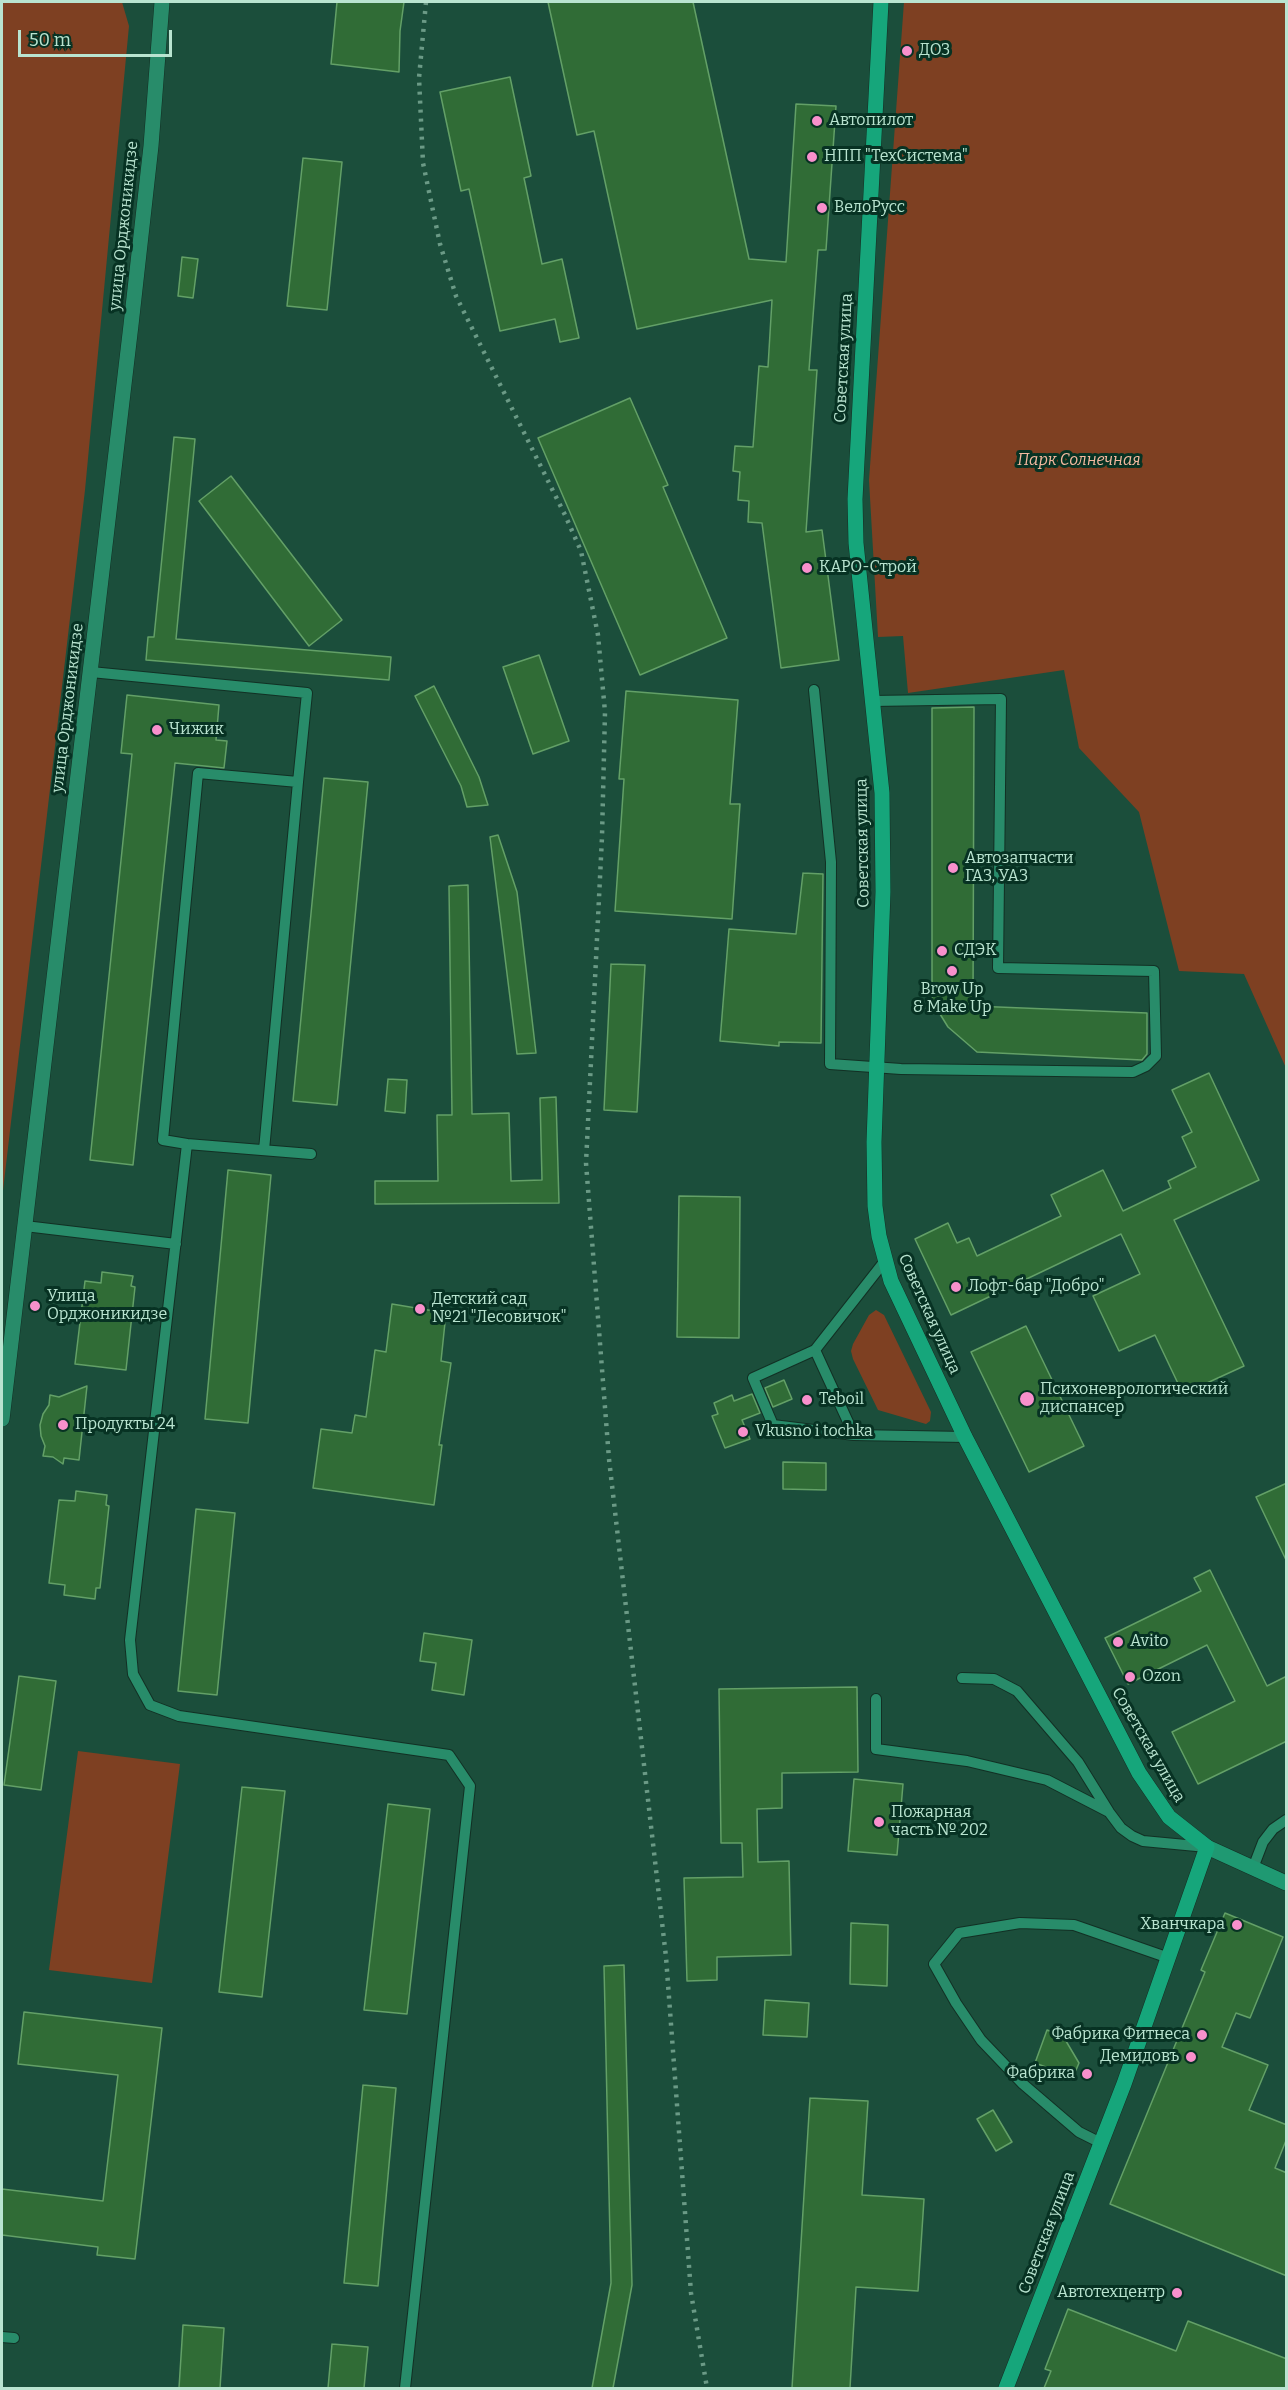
<!DOCTYPE html>
<meta charset="utf-8">
<style>
body{margin:0}
#map{position:relative;width:1288px;height:2390px;overflow:hidden;background:#1b4e3b;font-family:Bitter,serif}
canvas{display:block}
.frame{position:absolute;inset:0;border:3px solid #b9e4d0;pointer-events:none}
.scale{position:absolute;left:18px;top:30px;width:154px;height:27px;box-sizing:border-box;border:3px solid #b9e4d0;border-top:0;padding-left:8px;font-size:18px;line-height:21px;white-space:nowrap;color:#b9e4d0;-webkit-text-stroke:4px #073223;paint-order:stroke}
</style>
<div id="map">
<canvas width="1288" height="2390"></canvas>
<div class="frame"></div>
<div class="scale">50 m</div>
</div>
<script>
const ctx = document.querySelector('canvas').getContext('2d');
ctx.lineJoin = 'round';
function fillPath(path, color) { ctx.fillStyle = color; ctx.fill(path, 'evenodd'); }
const shape = rows => new Path2D(rows.map(r => 'M' + r).join(''));
function strokePath(path, color, width, dash) { ctx.strokeStyle = color; ctx.lineWidth = width; ctx.lineCap = dash ? 'butt' : 'round'; ctx.setLineDash(dash || []); ctx.stroke(path); }
function write(font, color, halo, rows, align = 'center') {
  ctx.font = font + ' Bitter,serif'; ctx.lineWidth = 6; ctx.setLineDash([]); ctx.textBaseline = 'middle'; ctx.strokeStyle = halo; ctx.fillStyle = color; for (const [text, x, y, turn = 0] of rows) {
    ctx.save(); ctx.translate(x, y); ctx.rotate((+turn || 0) * Math.PI / 180); ctx.textAlign = isNaN(turn) ? turn : align; if (halo) ctx.strokeText(text, 0, 0); ctx.fillText(text, 0, 0); ctx.restore();
  }
}
fillPath(shape([
 [2,2,122,2,129,26,85,490,2,1199],
 [904,2,1286,2,1286,1068,1244,974,1179,971,1139,812,1079,748,1064,670,908,693,903,636,878,637,869,480],
 [876,1310,884,1315,931,1412,930,1421,926,1424,878,1410,853,1359,851,1351,853,1344,869,1315],
 [78,1751,180,1764,152,1983,49,1970]
]), '#7e4022');
const building = shape([
 [337,2,404,2,400,31,399,72,331,64,337,2],
 [548,2,693,2,749,259,786,262,796,104,836,106,826,250,818,250,809,370,817,370,806,532,822,530,839,660,781,668,762,523,748,522,749,501,738,500,740,472,733,471,735,446,753,447,759,366,768,367,772,300,637,329,594,131,577,135,548,2],
 [510,77,531,176,524,178,542,264,562,259,579,338,560,342,555,319,500,331,469,189,461,191,440,92,510,77],
 [303,158,342,162,327,310,287,306,303,158],
 [182,257,198,259,193,298,178,296,182,257],
 [630,398,668,485,663,487,727,638,640,675,538,438,630,398],
 [174,437,195,439,176,639,391,657,389,680,146,660,148,637,154,637,174,437],
 [231,476,342,620,309,646,199,501,231,476],
 [539,655,569,741,533,754,503,667,539,655],
 [434,686,479,777,488,805,467,807,461,786,415,696,434,686],
 [626,691,738,700,730,804,740,804,732,919,615,911,624,779,619,779,626,691],
 [127,695,219,705,216,740,227,741,224,768,175,763,133,1165,90,1160,132,754,121,753,127,695],
 [974,707,973,1006,1147,1013,1147,1054,1142,1060,977,1052,948,1027,932,1001,932,708,974,707],
 [324,778,368,782,337,1105,293,1101,324,778],
 [498,835,517,892,536,1053,517,1054,490,837,498,835],
 [803,873,823,874,821,1043,779,1042,779,1046,720,1041,729,929,796,934,803,873],
 [468,885,472,1114,509,1113,511,1181,542,1180,540,1098,556,1097,559,1203,375,1204,375,1181,438,1181,437,1115,452,1115,449,886,468,885],
 [611,964,645,965,637,1112,604,1110,611,964],
 [1209,1073,1259,1180,1174,1220,1244,1366,1183,1394,1155,1335,1119,1351,1093,1296,1140,1274,1121,1234,951,1315,915,1239,948,1223,957,1243,969,1238,977,1256,1061,1216,1051,1195,1103,1170,1123,1211,1171,1188,1168,1181,1196,1167,1182,1137,1192,1132,1172,1090,1209,1073],
 [388,1079,407,1080,405,1113,385,1111,388,1079],
 [228,1170,271,1175,248,1423,205,1419,228,1170],
 [679,1196,740,1197,739,1338,677,1337,679,1196],
 [102,1272,133,1276,131,1286,135,1287,126,1370,75,1364,85,1281,101,1283,102,1272],
 [392,1304,446,1313,441,1361,451,1363,439,1445,442,1445,434,1505,313,1488,321,1429,352,1433,355,1415,366,1417,375,1350,386,1352,392,1304],
 [1026,1326,1084,1446,1029,1472,971,1352,1026,1326],
 [784,1380,792,1399,773,1407,765,1388,784,1380],
 [87,1386,79,1460,64,1458,63,1464,53,1457,43,1456,45,1446,41,1436,40,1425,43,1414,49,1405,50,1395,59,1397,87,1386],
 [752,1394,760,1413,742,1420,750,1439,725,1448,712,1416,718,1414,714,1403,732,1395,734,1401,752,1394],
 [783,1462,826,1463,826,1490,783,1489,783,1462],
 [1287,1483,1287,1562,1256,1497,1287,1483],
 [76,1491,107,1495,106,1505,109,1506,100,1588,96,1588,95,1599,64,1595,65,1585,49,1583,59,1500,75,1501,76,1491],
 [196,1509,235,1513,217,1695,178,1691,196,1509],
 [1210,1570,1267,1686,1287,1676,1287,1741,1198,1784,1172,1732,1235,1701,1207,1645,1128,1684,1105,1638,1201,1591,1194,1578,1210,1570],
 [424,1633,472,1640,464,1695,432,1690,436,1663,420,1661,424,1633],
 [19,1676,56,1681,41,1790,4,1785,19,1676],
 [857,1687,858,1772,782,1773,782,1808,757,1809,758,1862,789,1861,791,1955,717,1957,717,1980,687,1981,684,1878,743,1877,742,1843,721,1843,719,1689,857,1687],
 [854,1779,903,1784,897,1855,848,1851,854,1779],
 [242,1787,285,1791,262,1997,219,1992,242,1787],
 [388,1804,430,1809,407,2014,364,2010,388,1804],
 [1225,1913,1283,1937,1250,2018,1236,2013,1222,2047,1268,2065,1249,2110,1287,2125,1287,2138,1275,2168,1287,2173,1287,2276,1110,2204,1205,1972,1201,1970,1225,1913],
 [851,1923,888,1925,887,1986,850,1984,851,1923],
 [624,1965,632,2285,613,2388,592,2388,611,2283,604,1966,624,1965],
 [765,2000,809,2003,807,2037,763,2035,765,2000],
 [24,2012,162,2028,135,2259,97,2255,98,2247,2,2235,2,2189,103,2201,118,2075,18,2064,24,2012],
 [1047,2030,1063,2036,1079,2063,1073,2077,1035,2063,1047,2030],
 [363,2085,396,2088,378,2286,344,2283,363,2085],
 [810,2098,868,2101,862,2195,924,2199,918,2291,856,2287,850,2388,792,2388,810,2098],
 [993,2110,1012,2142,996,2151,977,2119,993,2110],
 [1068,2309,1176,2351,1188,2321,1287,2359,1287,2388,1044,2388,1051,2371,1045,2369,1068,2309],
 [183,2325,224,2328,220,2388,179,2388,183,2325],
 [332,2344,368,2347,364,2388,328,2388,332,2344]
]);
fillPath(building, '#306c36');
strokePath(building, '#63a067', 1.5);
const lane = shape([
 [91,672,307,693,298,782,198,773,163,1140,187,1144,130,1640,133,1674,150,1705,179,1716,449,1755,470,1786,405,2388],
 [814,690,831,862,830,1064,901,1069,1133,1072,1146,1066,1156,1056,1154,971,998,968,1001,699,872,701],
 [187,1144,311,1154],
 [264,1150,298,782],
 [25,1226,176,1244],
 [884,1262,815,1350,854,1435,965,1437],
 [815,1350,753,1378,773,1425,854,1435],
 [962,1678,994,1679,1017,1691,1078,1762,1109,1812,1121,1828,1132,1836,1143,1841,1207,1847],
 [876,1699,876,1749,967,1761,1047,1780,1109,1812],
 [1253,1868,1263,1842,1273,1829,1286,1820],
 [1101,2143,1079,2132,1023,2084,981,2040,956,2003,934,1964,959,1933,1020,1923,1074,1925,1169,1958],
 [2,2337,14,2338]
]);
const street = shape([
 [2,1419,131,325,151,146,162,2]
]);
const secondary = shape([
 [1207,1847,1286,1883]
]);
const primary = shape([
 [881,2,855,499,856,543,882,793,883,892,874,1142,875,1206,879,1236,891,1281,965,1437,1139,1773,1169,1817,1207,1847,1124,2084,1006,2388]
]);
strokePath(lane, '#123024', 12);
strokePath(street, '#123024', 16);
strokePath(secondary, '#123024', 16);
strokePath(primary, '#123024', 16);
strokePath(lane, '#288c6a', 10);
strokePath(street, '#288c6a', 15);
strokePath(secondary, '#1f9972', 15);
strokePath(primary, '#16a67b', 15);
strokePath(shape([
 [426,2,419,78,423,163,440,244,456,296,565,515,581,551,598,635,605,712,602,837,586,1163,609,1459,666,1957,691,2293,707,2388]
]), '#6b9a86', 4.5, [3, 6]);
for (const [x, y, r, color] of [
 [907,51,6,"#f890cc"],
 [817,121,6,"#f890cc"],
 [812,157,6,"#f890cc"],
 [822,208,6,"#f890cc"],
 [807,568,6,"#f890cc"],
 [157,730,6,"#f890cc"],
 [953,868,6,"#f890cc"],
 [942,951,6,"#f890cc"],
 [952,971,6,"#f890cc"],
 [956,1287,6,"#f890cc"],
 [35,1306,6,"#f890cc"],
 [420,1309,6,"#f890cc"],
 [1027,1399,8,"#f890cc"],
 [807,1400,6,"#f890cc"],
 [63,1425,6,"#f890cc"],
 [743,1432,6,"#f890cc"],
 [1118,1642,6,"#f890cc"],
 [1130,1677,6,"#f890cc"],
 [879,1822,6,"#f890cc"],
 [1237,1925,6,"#f890cc"],
 [1202,2035,6,"#f890cc"],
 [1191,2057,6,"#f890cc"],
 [1087,2074,6,"#f890cc"],
 [1177,2293,6,"#f890cc"]
]) { const dot = new Path2D(); dot.arc(x, y, r, 0, 2 * Math.PI); ctx.fillStyle = color; ctx.fill(dot); strokePath(dot, '#073223', 2); }
write('16px', '#b9e4d0', '#073223', [
 ["ДОЗ",919,51],
 ["Автопилот",829,121],
 ["НПП \"ТехСистема\"",824,157],
 ["ВелоРусс",834,208],
 ["КАРО-Строй",819,568],
 ["Чижик",169,730],
 ["Автозапчасти",965,859],
 ["ГАЗ, УАЗ",965,877],
 ["СДЭК",954,951],
 ["Brow Up",952,990,"center"],
 ["& Make Up",952,1008,"center"],
 ["Лофт-бар \"Добро\"",968,1287],
 ["Улица",47,1297],
 ["Орджоникидзе",47,1315],
 ["Детский сад",432,1300],
 ["№21 \"Лесовичок\"",432,1318],
 ["Психоневрологический",1040,1390],
 ["диспансер",1040,1408],
 ["Teboil",819,1400],
 ["Продукты 24",75,1425],
 ["Vkusno i tochka",755,1432],
 ["Avito",1130,1642],
 ["Ozon",1142,1677],
 ["Пожарная",891,1813],
 ["часть № 202",891,1831],
 ["Хванчкара",1225,1925,"right"],
 ["Фабрика Фитнеса",1190,2035,"right"],
 ["Демидовъ",1179,2057,"right"],
 ["Фабрика",1075,2074,"right"],
 ["Автотехцентр",1165,2293,"right"]
], 'left');
write('16px', '#b9e4d0', '#073223', [
 ["улица Орджоникидзе",124,226,-84],
 ["Советская улица",844,358,-87],
 ["улица Орджоникидзе",68,708,-83],
 ["Советская улица",863,843,-91],
 ["Советская улица",929,1314,66],
 ["Советская улица",1148,1745,60],
 ["Советская улица",1047,2233,-69]
]);
write('italic 16px', '#f5baa0', '#073223', [
 ["Парк Солнечная",1079,461]
]);
</script>
